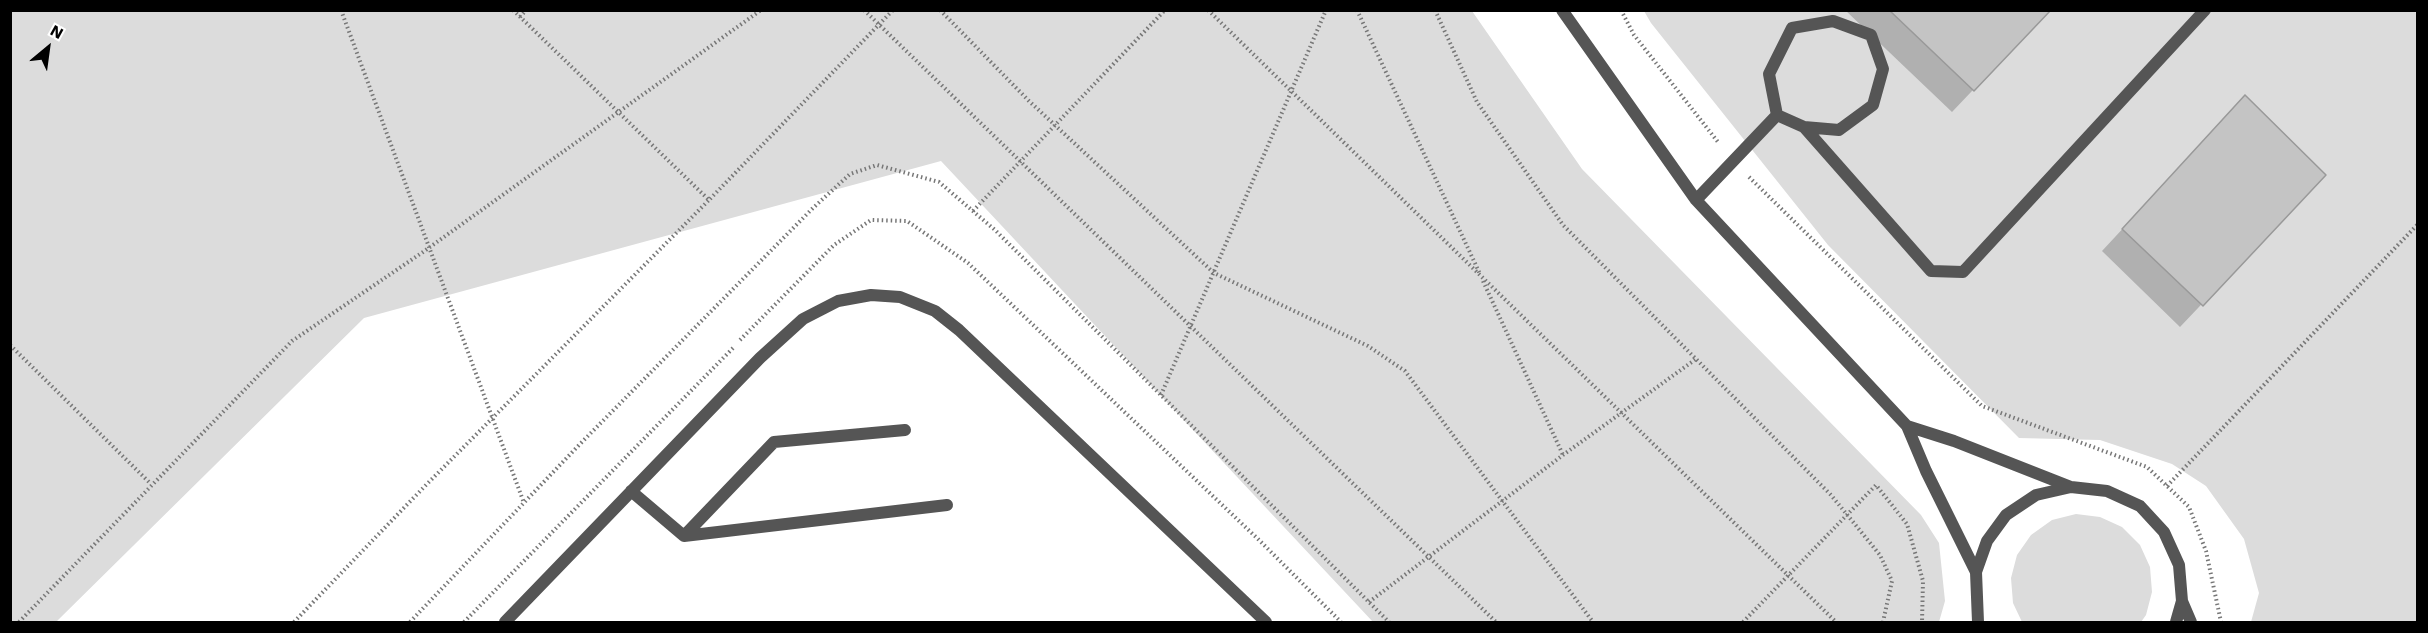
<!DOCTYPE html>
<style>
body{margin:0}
#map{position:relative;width:2428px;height:633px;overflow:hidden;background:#fff;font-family:"Work Sans",sans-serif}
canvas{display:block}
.frame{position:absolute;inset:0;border:12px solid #000;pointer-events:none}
.north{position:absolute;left:18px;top:18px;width:60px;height:60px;-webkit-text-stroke:4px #fff;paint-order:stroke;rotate:29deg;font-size:16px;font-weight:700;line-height:24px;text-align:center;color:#000}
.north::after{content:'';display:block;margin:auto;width:21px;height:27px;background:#000;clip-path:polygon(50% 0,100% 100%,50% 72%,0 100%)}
</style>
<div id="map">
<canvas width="2428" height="633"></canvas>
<div class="frame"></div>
<div class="north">N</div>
</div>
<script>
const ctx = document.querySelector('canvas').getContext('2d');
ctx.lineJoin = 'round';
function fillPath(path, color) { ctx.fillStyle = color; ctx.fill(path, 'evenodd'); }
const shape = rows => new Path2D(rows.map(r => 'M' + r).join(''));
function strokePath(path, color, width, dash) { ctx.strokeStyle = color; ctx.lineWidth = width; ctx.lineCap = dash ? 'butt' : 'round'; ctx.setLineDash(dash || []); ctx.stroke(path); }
fillPath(shape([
 [10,11,1472,11,1582,169,1921,515,1939,543,1945,601,1939,622,1373,622,941,161,364,318,56,622,11,622],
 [1644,11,2414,11,2418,14,2417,622,2251,622,2259,593,2244,539,2206,486,2172,464,2100,440,2019,438,1828,245,1651,23],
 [2076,514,2100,517,2122,527,2140,545,2150,567,2152,592,2146,615,2141,622,2022,622,2013,603,2011,578,2017,555,2031,535,2052,520]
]), '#dcdcdc');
fillPath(shape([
 [1845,10,2049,10,1952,112],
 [2245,97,2324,175,2180,327,2102,251]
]), '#0003');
const building = shape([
 [1889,10,2051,10,1974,91,1889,10],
 [2245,95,2326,175,2203,306,2122,229,2245,95]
]);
fillPath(building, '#c4c4c4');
strokePath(building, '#999', 1.5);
strokePath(shape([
 [341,10,524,503],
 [513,10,709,200,893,10],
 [864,10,1496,622],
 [940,10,1029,101,1214,273,1368,346,1405,371,1593,622],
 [1208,10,1836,622],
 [1357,10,1480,274],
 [1435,10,1477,102,1563,225,1831,495,1880,555,1892,581,1883,622],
 [1621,10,1634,35,1718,142],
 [520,17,526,10],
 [1749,177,1982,406,2147,467,2189,507,2206,551,2221,622],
 [973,211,1165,10],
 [1483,281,1563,455],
 [740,340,834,245,871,220,907,221,968,263,1258,539,1341,622],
 [10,345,151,484],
 [1161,395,1326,10],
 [2167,486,2418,224],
 [1369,602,1563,455,1696,359],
 [19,622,292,341,423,252,761,10],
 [294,622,425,486,709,200],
 [410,622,580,444,813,208,850,174,877,165,939,182,995,230,1389,622],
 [464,622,735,346],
 [1743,622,1876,485,1907,524,1923,581,1922,622]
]), '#777', 4, [1.5, 3]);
strokePath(shape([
 [1562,10,1696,200,1907,426,1926,471,1976,572],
 [1777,115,1769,74,1792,28,1833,21,1871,35,1883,69,1873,105,1839,130,1804,127],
 [1696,200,1777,115,1804,127,1931,271,1963,272,2205,10],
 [1907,426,1954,441,2071,487],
 [631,491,684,536,947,505],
 [684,536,774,442,905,430],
 [2182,601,2191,622],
 [505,622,760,358,803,319,838,301,871,295,900,297,935,311,959,330,1266,622],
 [1978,622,1976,572,1987,541,2006,515,2036,495,2071,487,2107,491,2140,506,2164,532,2179,565,2182,601,2176,622]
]), '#555', 12);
</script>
